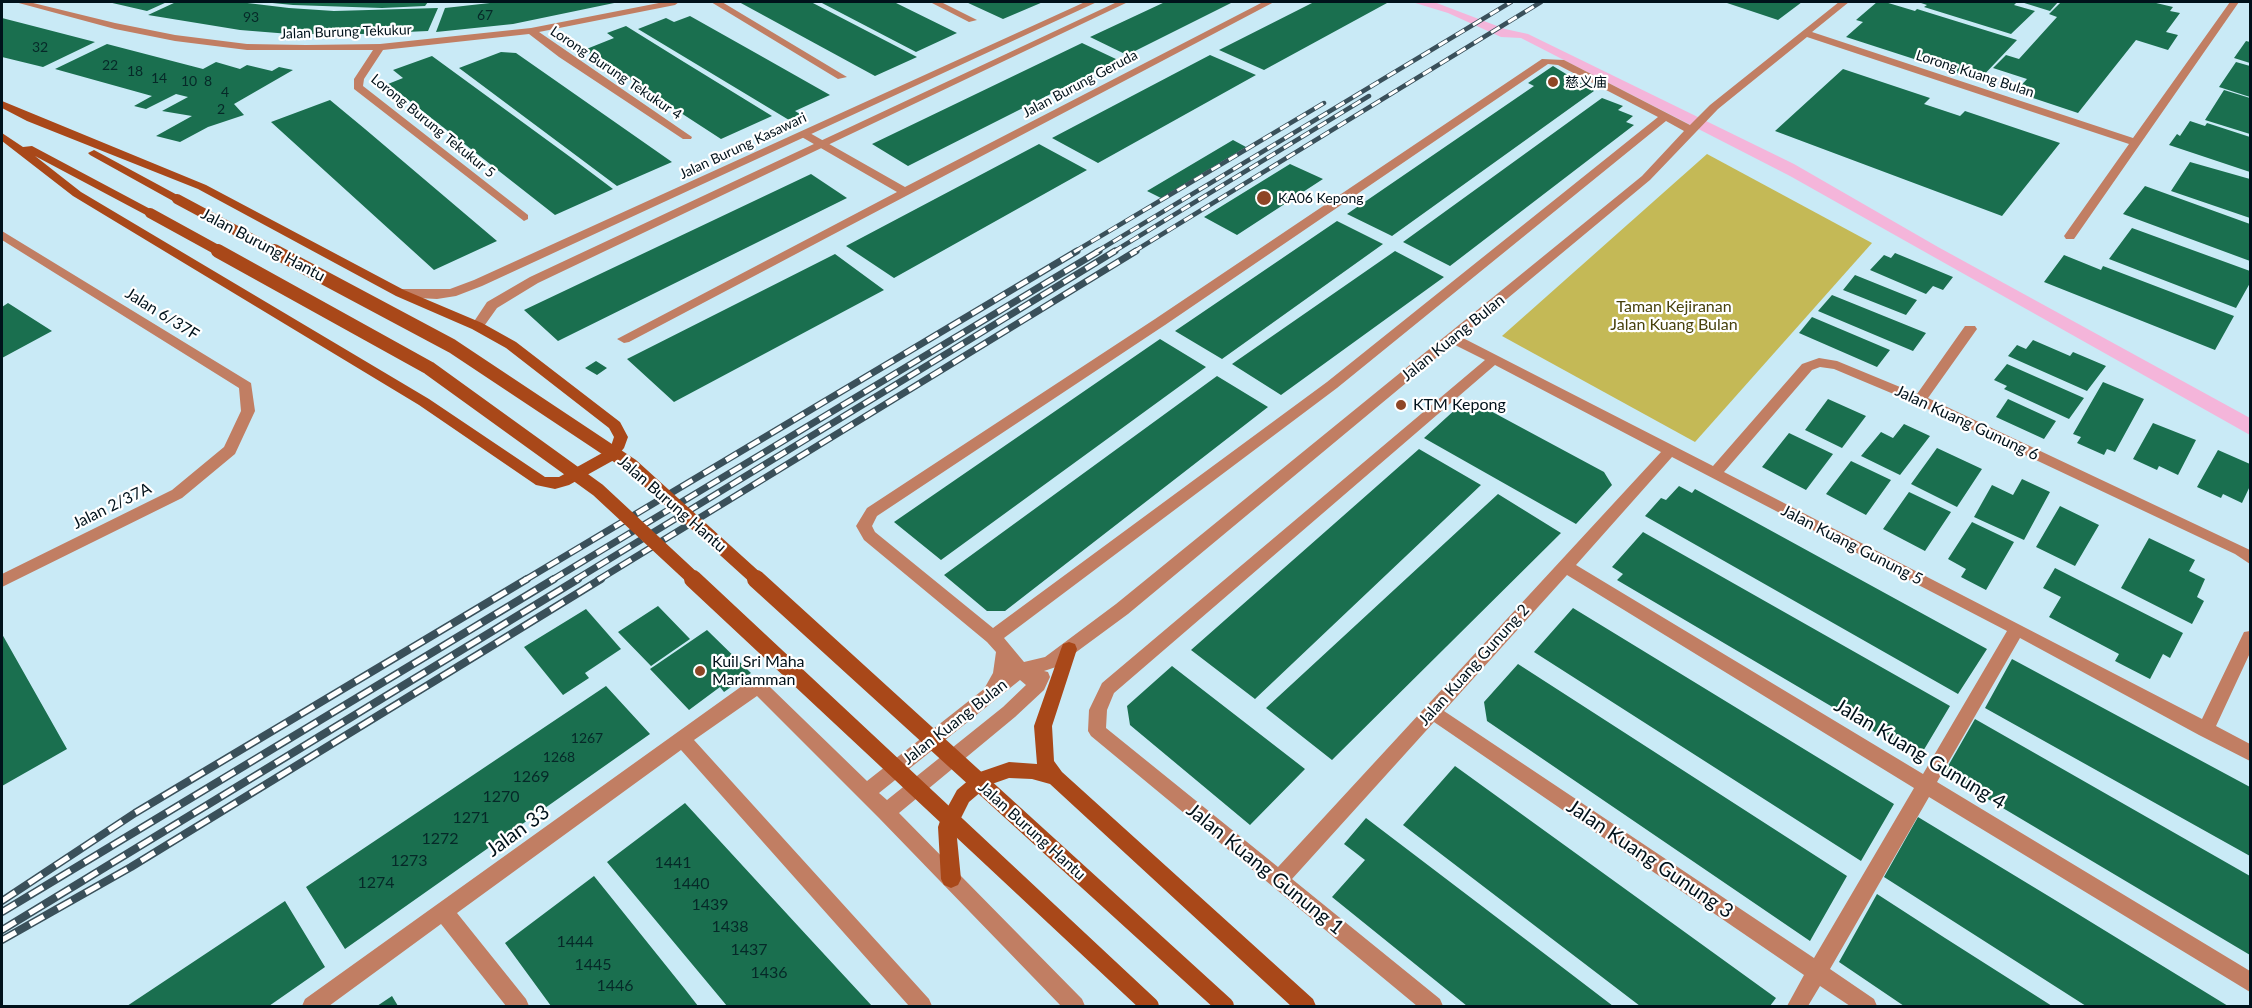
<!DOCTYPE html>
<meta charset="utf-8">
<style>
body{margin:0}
#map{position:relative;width:2252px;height:1008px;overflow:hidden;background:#c9eaf6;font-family:Lato,sans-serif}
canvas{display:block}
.frame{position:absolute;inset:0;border:3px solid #00121b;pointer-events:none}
</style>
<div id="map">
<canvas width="2252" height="1008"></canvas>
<div class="frame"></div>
</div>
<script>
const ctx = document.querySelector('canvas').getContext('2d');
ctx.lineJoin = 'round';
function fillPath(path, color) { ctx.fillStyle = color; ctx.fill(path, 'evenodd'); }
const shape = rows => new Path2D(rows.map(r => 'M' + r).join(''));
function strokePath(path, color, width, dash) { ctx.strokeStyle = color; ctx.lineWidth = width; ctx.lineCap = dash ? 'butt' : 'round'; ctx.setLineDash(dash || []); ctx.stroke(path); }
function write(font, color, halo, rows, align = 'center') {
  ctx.font = font + ' Lato,"Noto Sans SC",sans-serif'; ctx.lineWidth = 4.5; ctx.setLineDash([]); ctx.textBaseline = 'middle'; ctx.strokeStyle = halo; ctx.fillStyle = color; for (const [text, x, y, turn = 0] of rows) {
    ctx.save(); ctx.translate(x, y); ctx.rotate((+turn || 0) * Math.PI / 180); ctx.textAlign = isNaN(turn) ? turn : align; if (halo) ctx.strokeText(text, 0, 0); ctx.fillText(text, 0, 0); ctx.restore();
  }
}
fillPath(shape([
 [1707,154,1872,243,1695,442,1502,336]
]), '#c4b956');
fillPath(shape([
 [1412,2,1434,2,1505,29,1528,34,1794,164,1938,247,2250,418,2250,435,1790,176,1521,38,1501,37,1448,13]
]), '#f4b5da');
fillPath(shape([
 [108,2,167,2,147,11],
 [176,2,239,2,289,8,334,11,438,8,428,31,362,34,290,34,240,30,148,15],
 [262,2,428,2,425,6,382,8,293,5],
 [499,2,619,2,513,24,436,32,445,8],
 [739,2,811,2,917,57,875,76],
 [820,2,894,2,957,33,916,52],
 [966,2,1043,2,1003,19],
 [1165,2,1233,2,1127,55,1090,37],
 [1314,2,1382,2,1387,3,1264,70,1219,50],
 [1724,2,1802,2,1778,20],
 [1877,2,1885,2,1915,11,1917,9,2017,40,1979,80,1846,37,1863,22,1856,20],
 [1918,2,2017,2,2014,5,2035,11,2011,34,1924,7,1927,5],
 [2021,2,2058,2,2050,11],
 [2061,2,2152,2,2173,7,2170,11,2180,13,2166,32,2178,35,2168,50,2136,40,2078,113,2015,92,2027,79,1993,68,2006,55,2019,59,2057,17,2049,14],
 [690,16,754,52,830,95,795,111,800,114,789,120,638,29,666,18,674,22],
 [2,18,37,27,95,42,43,67,2,57],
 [626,26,684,62,772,116,721,139,584,50,614,38,607,33],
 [2246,41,2250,42,2250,63,2234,58],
 [1082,43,1118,60,908,166,872,144],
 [107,44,203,69,216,62,240,69,247,65,272,71,279,67,293,70,234,104,244,115,208,127,180,142,156,136,192,116,162,111,188,97,176,94,146,109,134,106,152,96,55,69],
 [501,52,516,53,672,162,617,186,459,68],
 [1210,55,1256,75,1098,163,1052,138],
 [432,56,573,159,613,189,555,215,388,84,403,78,393,70],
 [2236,62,2250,66,2250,97,2219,87],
 [1553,66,1594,91,1392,236,1347,214,1534,86,1528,83],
 [1843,69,1930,98,1924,104,1960,116,1965,111,2060,143,2002,216,1775,131],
 [2224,90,2250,98,2250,134,2205,120],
 [1602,98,1623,106,1618,110,1633,116,1626,122,1634,125,1450,266,1403,242],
 [330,100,365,129,497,241,434,270,271,122],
 [2190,121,2205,126,2207,123,2250,137,2250,172,2169,145,2177,134,2180,136],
 [1233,140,1246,147,1161,198,1147,191],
 [1039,144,1087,170,894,278,846,246],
 [2190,162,2250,179,2250,218,2171,191],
 [1290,164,1323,179,1237,235,1204,217],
 [811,174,847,198,558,341,524,310],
 [2145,186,2250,224,2250,261,2123,214],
 [1337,221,1383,244,1222,359,1175,331],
 [2132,228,2250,271,2250,283,2236,308,2109,259],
 [1395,251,1444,277,1281,395,1232,364],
 [1895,253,1953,277,1943,290,1933,286,1926,294,1870,270,1884,255,1891,258],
 [835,254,884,290,674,402,627,359],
 [2064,255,2101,270,2103,266,2234,316,2215,350,2044,282],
 [1855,275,1917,300,1906,315,1843,290],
 [1832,295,1926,333,1913,351,1818,311],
 [8,303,52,331,2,358,2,307],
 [1812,317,1890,350,1877,367,1799,333],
 [1160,339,1206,367,941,560,894,522],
 [2033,340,2070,356,2073,352,2106,366,2087,391,2008,356,2017,345,2026,349],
 [596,361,607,368,597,375,585,368],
 [2007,364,2084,398,2069,419,2004,389,2007,386,1994,380],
 [1217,376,1268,407,1005,611,987,611,944,575],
 [2103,382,2144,399,2115,452,2107,449,2104,455,2077,443,2081,437,2073,434],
 [1828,399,1866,416,1842,448,1805,430],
 [2008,399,2056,421,2044,439,1996,417],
 [1458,407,1485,408,1604,472,1612,485,1576,524,1424,438],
 [2153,423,2196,440,2178,475,2159,466,2157,470,2133,459],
 [1904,424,1930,436,1900,475,1861,456,1881,432,1893,438],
 [1789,433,1833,454,1806,490,1762,467],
 [1937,448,1982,469,1957,507,1911,484],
 [1419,449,1481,485,1255,699,1191,650],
 [2218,450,2250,464,2250,486,2242,503,2223,494,2221,498,2197,487],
 [1851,461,1891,480,1866,515,1826,494],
 [2022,479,2050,492,2024,540,1974,517,1992,485,2013,495],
 [1679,486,1692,493,1695,489,1987,649,1958,694,1645,516,1661,498,1666,500],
 [1909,492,1951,512,1925,551,1883,529],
 [1498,494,1561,533,1332,760,1266,708],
 [2060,506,2099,525,2075,566,2036,547],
 [1972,522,2014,542,1986,590,1961,577,1966,569,1948,559],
 [1643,532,1950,706,1919,758,1617,580,1623,574,1612,567],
 [2149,538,2195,560,2189,571,2205,579,2197,597,2204,601,2192,624,2121,588],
 [2055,568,2183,633,2170,658,2163,654,2150,679,2115,661,2119,654,2049,617,2061,597,2043,588],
 [658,606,690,639,651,666,618,632],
 [1573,608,1894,804,1861,861,1534,652],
 [586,609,621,649,585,673,589,678,563,695,524,647],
 [707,630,751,673,724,692,720,687,689,710,650,669],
 [2,634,67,749,2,786],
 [2012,659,2250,787,2250,856,1985,708],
 [1518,664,1847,876,1810,941,1487,721,1484,702],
 [1172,666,1305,769,1250,825,1130,725,1127,706],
 [606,686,650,734,345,949,306,887],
 [1975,719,2250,876,2250,955,1944,773],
 [1455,766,1776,998,1770,1006,1640,1006,1403,825],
 [685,803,799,927,872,1006,727,1006,607,862],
 [1918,817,2055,900,2228,1006,2086,1006,1884,877],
 [1366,818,1558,964,1613,1006,1467,1006,1332,897,1365,860,1344,844],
 [594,876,684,988,698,1006,551,1006,505,943],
 [1877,894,1945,938,2052,1006,1904,1006,1839,962],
 [285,901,325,967,269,1006,127,1006],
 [392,996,398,1006,377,1006]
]), '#1a6f4f');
fillPath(shape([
 [15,2,29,2,115,23,175,35,247,44,306,45,380,44,531,28,664,2,679,2,675,5,539,32,692,137,691,139,683,139,559,57,529,34,383,50,364,79,363,86,528,215,528,219,524,221,354,89,354,79,373,50,247,50,175,41,115,29,15,2],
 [711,2,722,2,847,77,838,79,711,2],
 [930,2,941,2,977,20,969,22,930,2],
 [1263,2,1274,2,629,342,624,343,617,339,897,192,800,136,800,132,808,132,905,187,1263,2],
 [1839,2,1849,2,1812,32,2133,138,2230,2,2239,2,2074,239,2066,239,2064,236,2129,144,1807,37,1718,109,1650,180,1461,337,1713,466,1802,364,1819,358,1837,361,1917,394,1965,326,1975,326,1977,329,1928,398,2250,550,2250,564,2235,554,1915,403,1834,369,1820,367,1812,370,1724,472,2202,719,2244,632,2250,631,2250,653,2216,726,2250,744,2250,761,2199,735,2020,638,1937,782,2250,971,2250,992,1929,797,1830,969,1874,999,1877,1006,1850,1006,1820,986,1808,1006,1787,1006,1804,975,1434,722,1292,879,1440,999,1443,1006,1417,1006,1091,736,1088,731,1089,710,1102,683,1485,360,1453,344,1128,614,1056,667,1044,671,1048,672,1050,677,1044,690,1015,717,899,813,1082,999,1085,1006,1061,1006,879,818,757,696,694,740,929,999,932,1006,909,1006,681,750,457,913,526,999,529,1006,506,1006,441,924,329,1006,302,1006,305,999,742,686,758,682,770,687,867,781,984,689,993,673,996,652,987,642,864,540,856,526,867,508,1155,319,1542,59,1564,60,1690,125,1710,105,1839,2],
 [1548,64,1558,65,1658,117,1327,382,993,628,875,532,872,526,877,516,1165,325,1548,64],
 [1666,121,1684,131,1642,176,1116,604,1045,657,1024,662,1004,638,1337,388,1666,121],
 [1495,365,1661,452,1278,867,1106,728,1107,710,1114,693,1495,365],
 [1672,457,2007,631,1923,774,1576,565,1672,457],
 [1567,575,1914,788,1814,958,1444,711,1567,575],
 [1020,680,1026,685,1003,707,887,800,879,793,1020,680],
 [2,231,251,383,255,411,235,454,182,498,2,587,2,574,172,490,224,447,241,411,239,388,2,240,2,231]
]), '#c17e63');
fillPath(shape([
 [1085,2,1097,2,482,286,456,296,437,299,400,297,394,293,400,289,450,289,474,280,1085,2],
 [1117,2,1128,2,538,283,497,308,482,329,477,330,471,326,487,302,530,277,1117,2]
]), '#c17e63');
fillPath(shape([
 [2,101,206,185,404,290,482,323,516,342,620,422,628,437,624,448,614,460,569,485,555,489,536,485,419,405,73,196,2,141,2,133,23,147,32,146,154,211,154,215,146,215,35,156,81,192,429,399,545,477,559,477,604,452,611,446,614,437,609,428,506,348,472,329,396,296,198,189,27,121,2,108,2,101],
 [94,150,181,197,183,199,181,201,173,201,90,155,88,153,94,150],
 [1069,642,1075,644,1077,649,1052,726,1054,761,1062,772,1313,999,1316,1006,1291,1006,1050,784,1032,779,1009,778,989,785,969,802,956,828,961,879,958,885,951,888,944,885,941,879,938,827,940,821,957,790,977,773,1009,762,1037,764,1034,726,1061,649,1063,644,1069,642]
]), '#a94819');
const railFar2 = shape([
 [1074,252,1324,103],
 [1096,252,1511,2],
 [1113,252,1369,96],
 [1133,252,1541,2]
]);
const railFar1 = shape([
 [525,580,1077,251],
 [552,580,1099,251],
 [575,580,1115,251],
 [598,580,1136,251]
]);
const rail = shape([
 [2,901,135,813,527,579],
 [2,912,554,579],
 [2,930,578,579],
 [2,940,131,867,601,579]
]);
strokePath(railFar2, '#3a505a', 4.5);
strokePath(railFar1, '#3a505a', 7);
strokePath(rail, '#3a505a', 8);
strokePath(railFar2, '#fff', 3, [10]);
strokePath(railFar1, '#fff', 4.5, [13]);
strokePath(rail, '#fff', 5, [16]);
strokePath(shape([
 [177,199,276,252],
 [150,213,221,252]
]), '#a94819', 10);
strokePath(shape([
 [218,251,429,368,598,490,695,580],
 [274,251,452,346,631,465,758,580]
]), '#a94819', 14);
strokePath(shape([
 [693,579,1150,1006],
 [756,579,1225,1006]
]), '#a94819', 18);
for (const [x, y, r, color] of [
 [1553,82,6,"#8e4626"],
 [1264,198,8,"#8e4626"],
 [1401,405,6,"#8e4626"],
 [700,671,6,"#8e4626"]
]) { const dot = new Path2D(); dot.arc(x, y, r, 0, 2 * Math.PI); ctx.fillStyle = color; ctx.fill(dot); strokePath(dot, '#fff', 2); }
write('14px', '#062928', null, [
 ["67",485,15],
 ["93",251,17],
 ["32",40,47],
 ["22",110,65],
 ["18",135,71],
 ["14",159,78],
 ["10",189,81],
 ["8",208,81],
 ["4",225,92],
 ["2",221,109],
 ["1267",587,738],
 ["1268",559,757]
]);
write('14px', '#00121b', '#fff', [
 ["Jalan Burung Tekukur",346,32,-2],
 ["Lorong Burung Tekukur 4",616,73,34],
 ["Lorong Kuang Bulan",1975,74,18],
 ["Jalan Burung Geruda",1080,84,-28],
 ["Lorong Burung Tekukur 5",433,126,39],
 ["Jalan Burung Kasawari",743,146,-25]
]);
write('14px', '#00121b', '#fff', [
 ["慈义庙",1565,82],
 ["KA06 Kepong",1278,198]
], 'left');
write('16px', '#00121b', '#fff', [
 ["Jalan Burung Hantu",263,245,28],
 ["Jalan 6/37F",162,314,32],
 ["Jalan Kuang Bulan",1453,338,-39],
 ["Jalan Kuang Gunung 6",1967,423,25],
 ["Jalan Burung Hantu",672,504,41],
 ["Jalan 2/37A",112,506,-26],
 ["Jalan Kuang Gunung 5",1852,545,27],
 ["Jalan Kuang Gunung 2",1474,665,-48],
 ["Jalan Kuang Bulan",955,722,-38],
 ["Jalan Burung Hantu",1032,831,42]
]);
write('16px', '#47410c', '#fff', [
 ["Taman Kejiranan",1674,307],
 ["Jalan Kuang Bulan",1674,325]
]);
write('16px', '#00121b', '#fff', [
 ["KTM Kepong",1413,405],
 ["Kuil Sri Maha",712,662],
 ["Mariamman",712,680]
], 'left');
write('16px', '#062928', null, [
 ["1269",531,777],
 ["1270",501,797],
 ["1271",471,818],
 ["1272",440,839],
 ["1273",409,861],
 ["1441",673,863],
 ["1274",376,883],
 ["1440",691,884],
 ["1439",710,905],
 ["1438",730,927],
 ["1444",575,942],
 ["1437",749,950],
 ["1445",593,965],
 ["1436",769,973],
 ["1446",615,986]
]);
write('20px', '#00121b', '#fff', [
 ["Jalan Kuang Gunung 4",1920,754,31],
 ["Jalan 33",518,831,-36],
 ["Jalan Kuang Gunung 3",1650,859,34],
 ["Jalan Kuang Gunung 1",1265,869,39]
]);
</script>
